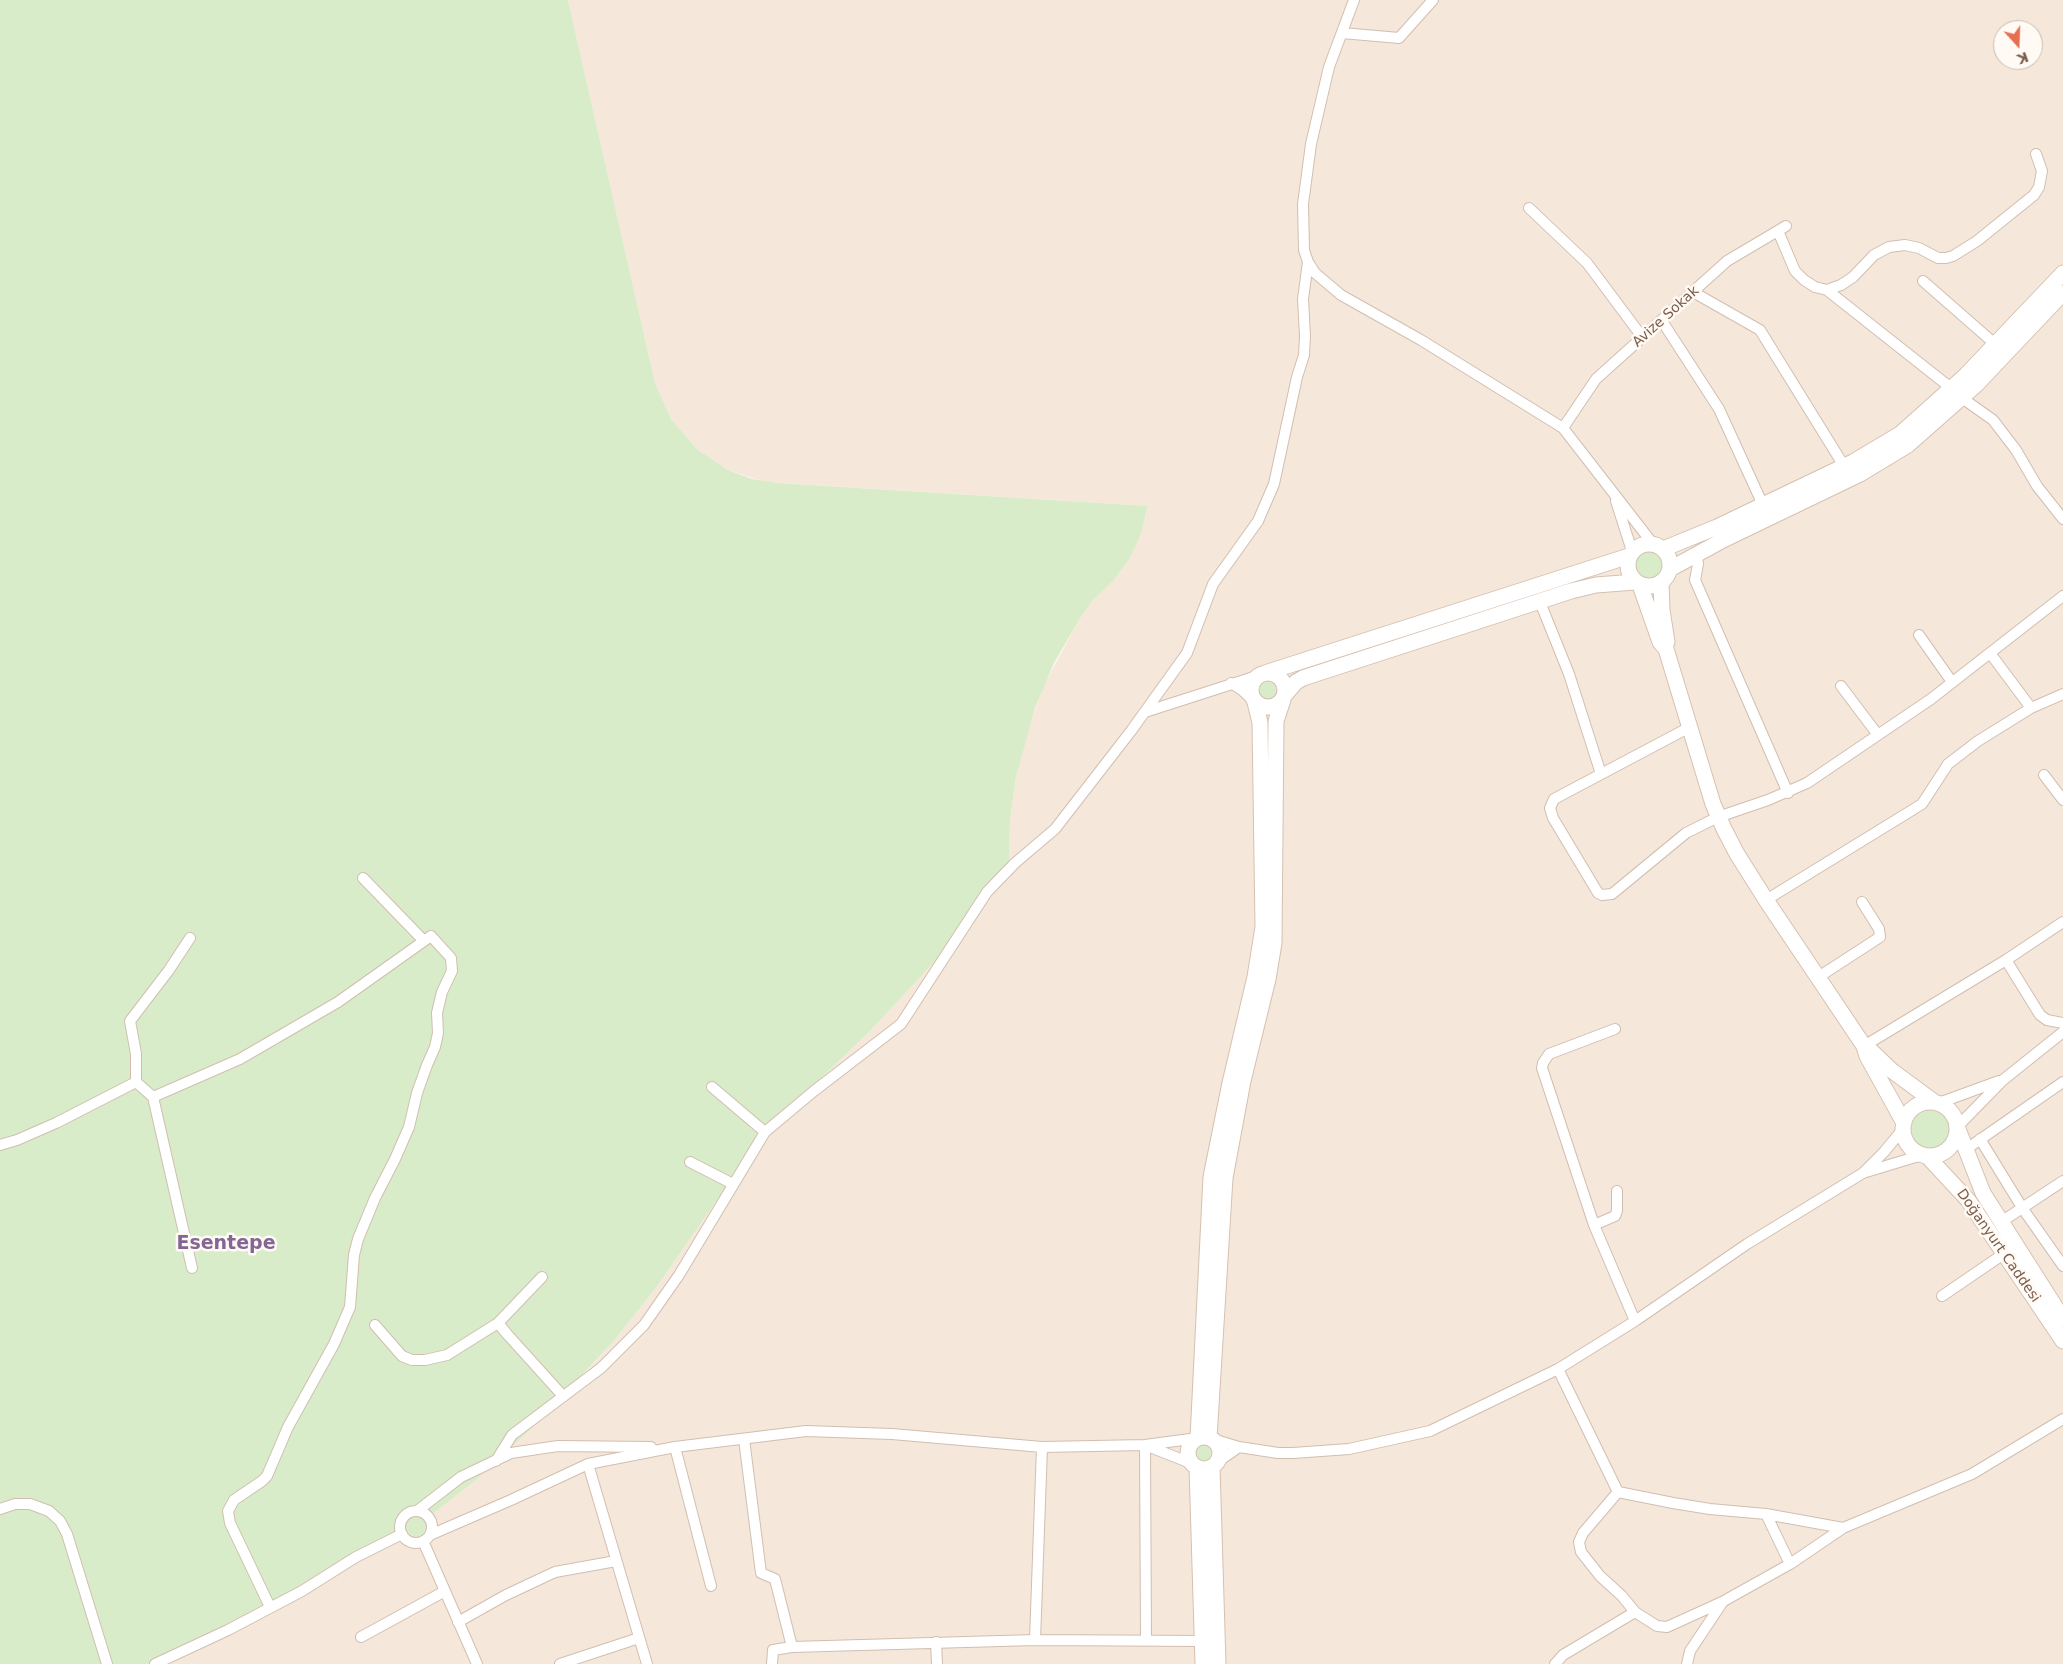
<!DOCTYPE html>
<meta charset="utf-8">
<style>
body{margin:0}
#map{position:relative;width:2063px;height:1664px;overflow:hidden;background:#fdf6ec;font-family:"DejaVu Sans",sans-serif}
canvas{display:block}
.north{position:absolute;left:1993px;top:20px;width:50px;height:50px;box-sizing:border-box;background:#fffaf3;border:1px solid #cabbb1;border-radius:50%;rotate:160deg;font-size:14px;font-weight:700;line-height:20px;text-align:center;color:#7a5c4d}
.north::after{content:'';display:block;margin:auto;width:18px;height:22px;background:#e76f51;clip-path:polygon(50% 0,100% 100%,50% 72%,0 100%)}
</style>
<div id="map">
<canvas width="2063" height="1664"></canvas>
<div class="north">K</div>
</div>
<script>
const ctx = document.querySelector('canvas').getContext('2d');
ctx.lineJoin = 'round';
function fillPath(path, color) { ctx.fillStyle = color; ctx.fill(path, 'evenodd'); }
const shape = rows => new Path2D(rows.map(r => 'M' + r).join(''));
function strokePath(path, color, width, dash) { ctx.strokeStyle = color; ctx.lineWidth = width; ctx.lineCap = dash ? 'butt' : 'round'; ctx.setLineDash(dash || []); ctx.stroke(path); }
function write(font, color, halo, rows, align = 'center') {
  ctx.font = font + ' "DejaVu Sans",sans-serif'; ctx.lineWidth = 5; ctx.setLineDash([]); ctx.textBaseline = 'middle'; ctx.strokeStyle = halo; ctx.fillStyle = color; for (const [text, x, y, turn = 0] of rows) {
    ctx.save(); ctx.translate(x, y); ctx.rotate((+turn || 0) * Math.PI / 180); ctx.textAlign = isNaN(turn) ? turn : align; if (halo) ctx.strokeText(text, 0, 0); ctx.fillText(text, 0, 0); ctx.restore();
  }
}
fillPath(shape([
 [568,0,2063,0,2063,1664,150,1664,196,1644,506,1452,561,1399,613,1342,658,1285,737,1171,797,1101,869,1032,923,974,1009,864,1010,820,1016,777,1027,732,1044,685,1079,620,1093,600,1113,581,1130,558,1145,519,1148,506,765,482,728,470,697,449,671,419,655,383],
 [2003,30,2033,30,2033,60,2003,60]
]), '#f5e8da');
fillPath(shape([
 [0,0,568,0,655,383,671,419,697,449,728,470,752,479,778,483,1148,506,1141,533,1130,558,1113,581,1093,600,1079,620,1054,663,1035,708,1016,777,1010,820,1009,864,949,944,923,974,869,1032,797,1101,737,1171,658,1285,613,1342,534,1426,478,1478,425,1520,426,1527,423,1534,416,1537,407,1532,196,1644,150,1664,0,1664],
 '1635 565a14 14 0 1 1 28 0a14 14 0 1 1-28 0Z',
 '1254 690a14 14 0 1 1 28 0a14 14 0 1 1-28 0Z',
 '1907 1129a23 23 0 1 1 46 0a23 23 0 1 1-46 0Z',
 '1191 1453a13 13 0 1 1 26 0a13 13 0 1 1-26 0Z'
]), '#d8ecc9');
const street = shape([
 [1354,0,1329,67,1311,144,1303,204,1304,250,1308,262,1315,273,1341,295,1421,340,1563,428,1653,544],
 [1342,33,1399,38,1433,0],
 [1529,208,1587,263,1643,338],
 [1778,231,1795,271,1804,280,1815,287,1827,290,1951,388],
 [1923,281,1995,344],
 [1827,290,1841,285,1853,277,1874,255,1889,247,1905,245,1919,248,1938,258,1946,258,1953,256,1977,241,2034,195,2039,187,2042,171,2036,154],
 [1693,292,1760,330,1844,466],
 [1662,321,1719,409,1763,505],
 [1962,398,1993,420,2016,450,2037,486,2063,519],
 [1563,428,1596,379,1727,261,1786,226],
 [1616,501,1632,551],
 [1697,554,1698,564,1695,580,1788,793],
 [1540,602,1569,674,1601,774],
 [1919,635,1952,682],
 [1990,653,2031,708],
 [1231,683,1242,690,1255,702],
 [1841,686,1878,735],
 [1145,712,1260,675],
 [1690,727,1554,799,1550,808,1553,818,1598,893,1602,895,1612,894,1686,833,1718,817,1768,800,1807,783,1931,699,2063,596],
 [2044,775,2063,800],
 [363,878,424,941],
 [1766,900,1922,804,1948,764,1978,741,2031,708,2063,694],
 [2006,960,2040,1015,2047,1020,2063,1023],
 [1817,978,1880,937,1879,929,1862,902],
 [1615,1029,1549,1054,1543,1063,1542,1068,1594,1225,1635,1321],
 [1864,1046,2006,960,2063,922],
 [136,1082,136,1054,130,1021,169,970,190,938],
 [712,1087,765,1132],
 [153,1097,192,1268],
 [1939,1103,1999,1081],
 [1958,1126,2003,1080,2063,1032],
 [1980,1139,2023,1209,2063,1266],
 [0,1145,17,1140,56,1123,136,1082,153,1097,240,1059,338,1002,431,936,451,958,452,971,442,992,437,1013,438,1033,435,1047,427,1065,417,1093,409,1127,395,1159,375,1198,358,1239,354,1255,350,1307,334,1344,288,1427,267,1476,262,1481,234,1500,228,1511,230,1523,270,1607],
 [1965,1150,2063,1082],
 [690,1162,733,1184],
 [1866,1172,1922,1155],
 [2001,1222,2063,1181],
 [1594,1225,1615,1216,1617,1211,1617,1191],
 [542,1277,498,1323,507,1334,563,1396],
 [1942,1296,2005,1253],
 [375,1325,402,1356,412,1360,425,1360,447,1355,498,1323],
 [1558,1369,1618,1492],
 [1209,1438,1239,1447,1278,1453,1293,1453,1349,1449,1430,1431,1558,1369,1635,1321,1747,1244,1863,1173,1884,1152,1903,1129],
 [744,1439,761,1573,775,1579,792,1647],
 [675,1447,711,1586],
 [496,1461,512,1435,601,1368,644,1325,679,1275,765,1132,814,1091,901,1024,987,892,1015,863,1055,829,1131,731,1187,653,1213,584,1258,521,1274,484,1297,377,1304,355,1305,336,1303,299,1308,262],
 [1216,1463,1239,1447],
 [588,1464,647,1664],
 [1618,1492,1583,1533,1579,1542,1581,1552,1600,1576,1622,1596,1635,1612,1657,1626,1667,1627,1722,1602,1790,1564,1843,1528,1972,1474,2063,1419],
 [1618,1492,1673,1503,1710,1509,1766,1514,1843,1528],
 [0,1509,15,1504,30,1504,49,1511,60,1521,67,1534,107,1664],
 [417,1511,461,1477,511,1453,558,1446,651,1447],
 '400 1527a16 16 0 1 1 32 0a16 16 0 1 1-32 0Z',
 [1766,1514,1790,1564],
 [430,1535,511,1500,588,1464,675,1447,806,1431,892,1434,1042,1447,1145,1445,1198,1438],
 [423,1541,477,1664],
 [458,1622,506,1595,555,1572,616,1561],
 [361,1637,445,1591],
 [1035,1640,1042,1447],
 [1146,1640,1145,1445,1193,1464],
 [936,1642,937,1664],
 [155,1664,228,1630,302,1591,356,1557,402,1534],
 [560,1664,639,1638],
 [772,1664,773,1650,792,1647,1035,1640,1202,1641],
 [1555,1664,1563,1655,1635,1612],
 [1687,1664,1690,1651,1722,1603]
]);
const secondary = shape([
 '1628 565a21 21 0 1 1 42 0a21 21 0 1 1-42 0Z',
 [1663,549,1717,527,1853,462,1900,434,1966,375,2063,273],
 [1670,569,1723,540,1860,474,1908,445,1976,385,2063,293],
 [1661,583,1662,610,1667,642],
 [1640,585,1660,642,1666,649,1713,804,1724,829,1737,854,1766,900,1864,1046,1867,1056,1904,1123],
 '1251 690a17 17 0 1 1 34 0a17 17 0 1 1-34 0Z',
 [1265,673,1629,556],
 [1285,695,1296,682,1303,678,1571,591,1596,585,1635,582],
 [1868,1048,1891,1070,1933,1101],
 '1903 1129a27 27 0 1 1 54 0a27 27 0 1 1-54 0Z',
 [1958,1129,1983,1193,2063,1319],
 [1927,1156,1968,1200,2063,1341],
 '1188 1453a16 16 0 1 1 32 0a16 16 0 1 1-32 0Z',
 [1198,1438,1211,1177,1230,1083,1255,977,1263,927,1260,723,1255,702],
 [1209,1438,1225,1178,1243,1081,1268,979,1274,943,1276,721,1283,700],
 [1197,1467,1203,1664],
 [1212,1467,1218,1664]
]);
strokePath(street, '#d1beb0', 12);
strokePath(secondary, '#d6c0b0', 17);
strokePath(street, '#fff', 10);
strokePath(secondary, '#fff', 15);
write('14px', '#7a5c4d', '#fffaf3', [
 ["Avize Sokak",1666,317,-42],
 ["Doğanyurt Caddesi",1998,1246,55]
]);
write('bold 19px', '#846695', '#fffaf3', [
 ["Esentepe",226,1244]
]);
</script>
